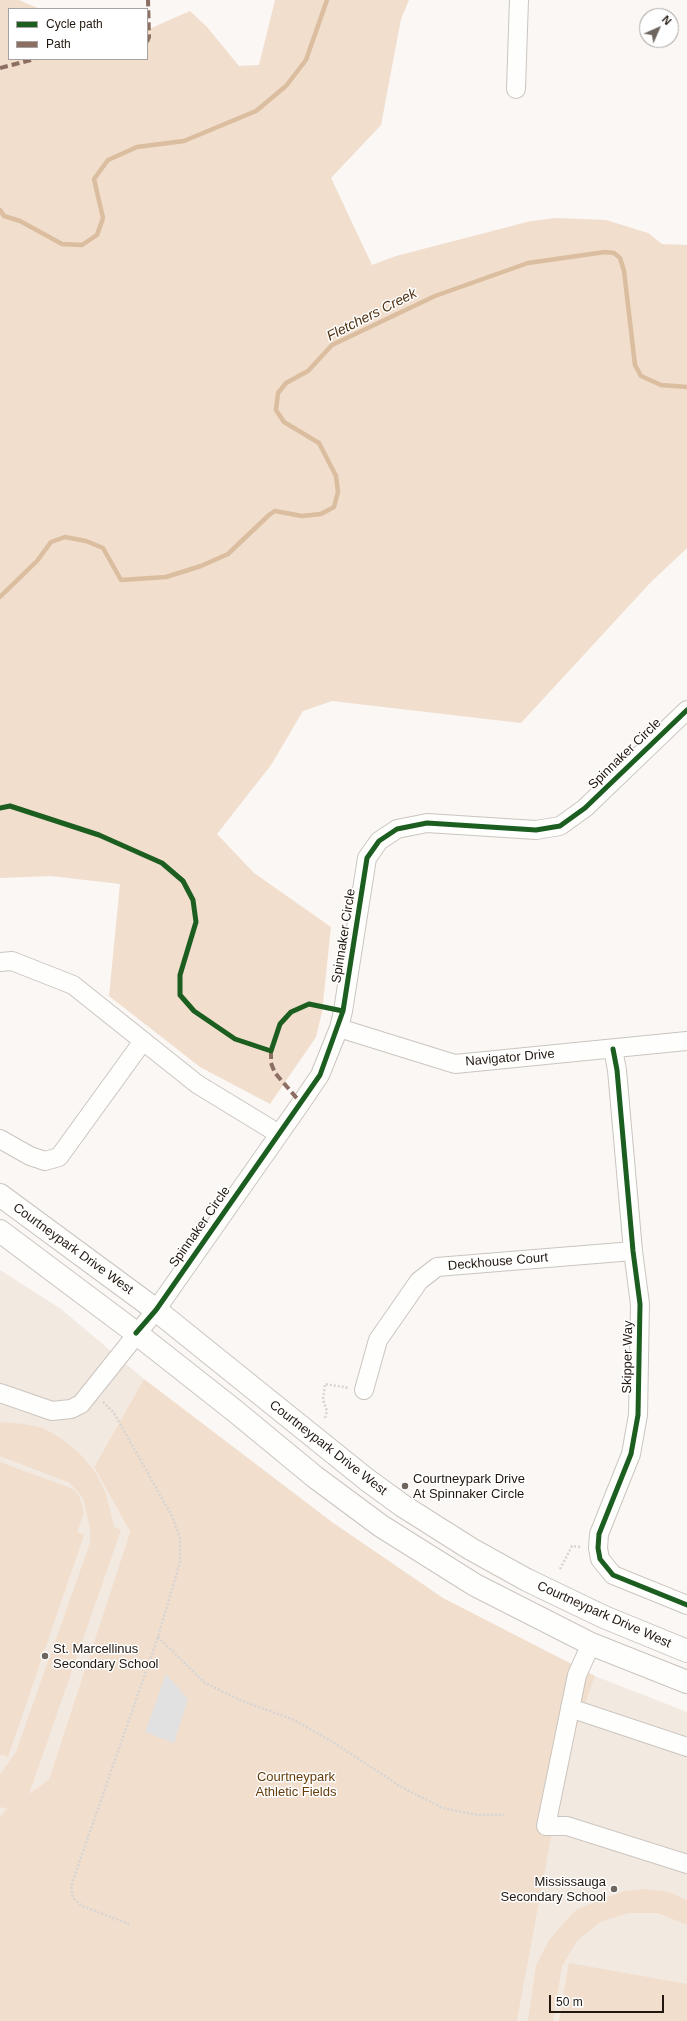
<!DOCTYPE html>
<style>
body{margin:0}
#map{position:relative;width:687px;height:2021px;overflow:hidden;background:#faf7f4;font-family:Arial,sans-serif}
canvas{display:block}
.legend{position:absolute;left:8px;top:8px;width:140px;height:52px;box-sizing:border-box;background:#fff;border:1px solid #a6a29f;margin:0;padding:5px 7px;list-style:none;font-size:12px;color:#21170e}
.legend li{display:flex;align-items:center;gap:8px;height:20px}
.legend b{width:20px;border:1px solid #a6a29f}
.north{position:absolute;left:639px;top:8px;width:40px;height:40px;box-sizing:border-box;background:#fff;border:1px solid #a6a29f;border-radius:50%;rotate:45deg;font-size:11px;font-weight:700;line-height:16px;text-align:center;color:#21170e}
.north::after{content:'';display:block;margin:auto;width:14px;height:18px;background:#6d655e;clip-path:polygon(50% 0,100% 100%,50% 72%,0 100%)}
.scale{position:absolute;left:549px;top:1995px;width:115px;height:18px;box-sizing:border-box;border:2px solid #21170e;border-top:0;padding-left:5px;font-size:12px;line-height:14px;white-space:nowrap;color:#21170e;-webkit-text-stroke:3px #fff;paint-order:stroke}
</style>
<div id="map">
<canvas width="687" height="2021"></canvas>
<ul class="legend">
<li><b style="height:5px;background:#1b5e20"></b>Cycle path</li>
<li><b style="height:5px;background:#8d6e63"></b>Path</li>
</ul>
<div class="north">N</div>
<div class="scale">50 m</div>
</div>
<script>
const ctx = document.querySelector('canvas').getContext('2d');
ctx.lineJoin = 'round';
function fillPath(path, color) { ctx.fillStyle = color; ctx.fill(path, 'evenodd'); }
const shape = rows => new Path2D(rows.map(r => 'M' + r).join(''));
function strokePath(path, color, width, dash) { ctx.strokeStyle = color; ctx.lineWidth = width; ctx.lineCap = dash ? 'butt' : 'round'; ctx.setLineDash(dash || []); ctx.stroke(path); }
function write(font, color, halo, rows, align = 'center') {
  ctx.font = font + ' Arial,sans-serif'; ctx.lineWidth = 3; ctx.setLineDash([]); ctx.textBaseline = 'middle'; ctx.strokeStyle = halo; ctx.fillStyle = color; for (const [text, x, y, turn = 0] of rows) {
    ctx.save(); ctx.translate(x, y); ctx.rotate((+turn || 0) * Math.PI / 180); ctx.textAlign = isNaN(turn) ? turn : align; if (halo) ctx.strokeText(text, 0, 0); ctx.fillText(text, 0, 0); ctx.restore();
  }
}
fillPath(shape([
 [0,1270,61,1309,144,1379,94,1467,130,1532,49,1779,0,1816],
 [595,1676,687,1712,687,2021,517,2021,566,1758]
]), '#f2e9e1');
fillPath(shape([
 [0,0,19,0,40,9,9,9,9,59,147,59,147,30,190,11,207,27,239,66,259,65,275,0,409,0,401,19,381,125,331,178,372,265,396,256,531,221,556,218,606,220,648,233,662,244,687,245,687,548,650,583,521,723,332,701,303,711,271,765,217,834,254,873,331,927,322,1012,316,1037,270,1104,200,1067,109,996,120,884,51,876,0,878],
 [144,1379,332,1522,443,1598,595,1676,566,1758,517,2021,0,2021,0,1816,8,1809,0,1807,0,1775,16,1752,90,1543,90,1528,83,1498,70,1483,0,1456,0,1422,23,1424,43,1428,62,1439,80,1454,96,1473,106,1494,114,1527,121,1530,29,1794,49,1779,130,1532,94,1467],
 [0,1462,73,1489,79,1496,84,1513,77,1532,84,1535,8,1757,1,1754,0,1757],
 [645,1889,669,1892,687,1900,687,1925,658,1913,628,1913,600,1922,577,1941,562,1966,553,2021,528,2021,536,1965,550,1939,563,1924,576,1910,600,1900,624,1891],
 [569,1963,687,1984,687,2021,559,2021]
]), '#f1decd');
strokePath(shape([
 [0,210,4,216,20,221,62,244,82,245,97,235,103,218,94,179,108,160,137,147,184,141,256,111,286,86,306,60,327,0],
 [0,597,37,561,51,542,65,537,86,541,103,548,121,580,166,577,201,566,228,554,269,515,275,511,302,516,321,514,334,507,338,492,336,476,319,443,284,422,276,410,278,393,286,383,308,371,332,345,435,296,528,263,605,252,614,253,620,258,624,271,635,365,641,376,661,385,687,387]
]), '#dbbd9f', 4.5);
fillPath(shape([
 [166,1674,188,1699,174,1743,145,1732]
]), '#e1e1e2');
const minor = shape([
 [516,89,519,0],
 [0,962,12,961,73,985,197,1084,279,1134],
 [339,1028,455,1064,687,1041],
 [613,1049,617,1070,633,1251,640,1304,638,1415,631,1454,599,1534,598,1548,600,1559,613,1575,687,1605],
 [0,1139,30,1156,45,1161,59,1157,143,1041],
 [364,1390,378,1340,419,1281,437,1267,633,1251],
 [0,1393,52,1411,71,1409,81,1404,156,1310,301,1103,320,1075,339,1028,343,1011,367,858,379,841,397,829,427,823,536,830,560,826,585,808,687,710],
 [591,1644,577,1675,546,1826,567,1826,687,1864],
 [570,1708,687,1747]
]);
const major = shape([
 [0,1195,156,1310,366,1479,403,1506,471,1549,527,1580,604,1617,687,1651],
 [0,1231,136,1333,235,1411,315,1477,381,1526,475,1585,591,1644,687,1682]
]);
strokePath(minor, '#cbc5bf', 20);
strokePath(major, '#cbc5bf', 24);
strokePath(shape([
 [103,1402,114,1413,172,1516,180,1538,180,1562,158,1637,71,1886,73,1898,82,1906,129,1924],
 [325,1418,327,1411,323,1400,325,1384,349,1388],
 [560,1569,572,1546,581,1547],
 [158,1637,205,1683,242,1701,292,1719,331,1741,403,1788,443,1808,477,1815,504,1815]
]), '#d6d5d4', 2.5, [2, 2]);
strokePath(minor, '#fefefd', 18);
strokePath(major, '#fefefd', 22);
strokePath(shape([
 [147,42,149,37,148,0],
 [0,68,35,59],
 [271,1051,271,1063,275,1073,301,1103]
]), '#8d6e63', 4, [8, 4]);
strokePath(shape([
 [0,808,10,806,99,835,162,863,183,881,193,900,196,922,180,975,180,995,194,1011,235,1039,271,1051,280,1024,291,1012,309,1004,343,1011],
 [613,1049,617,1070,633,1251,640,1304,638,1415,631,1454,599,1534,598,1548,600,1559,613,1575,687,1605],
 [136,1333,156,1310,320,1075,343,1011,367,858,379,841,397,829,427,823,536,830,560,826,585,808,687,710]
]), '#1b5e20', 5);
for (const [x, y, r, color] of [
 [405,1486,4,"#6d655e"],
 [45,1656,4,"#6d655e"],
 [614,1889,4,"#6d655e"]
]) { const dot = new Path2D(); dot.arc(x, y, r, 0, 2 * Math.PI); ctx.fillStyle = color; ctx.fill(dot); strokePath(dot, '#fff', 1.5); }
write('13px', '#21170e', '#fff', [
 ["Spinnaker Circle",625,754,-44],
 ["Spinnaker Circle",344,936,-81],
 ["Navigator Drive",510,1058,-5],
 ["Spinnaker Circle",200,1227,-55],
 ["Courtneypark Drive West",73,1249,36],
 ["Deckhouse Court",498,1262,-5],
 ["Skipper Way",628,1357,-89],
 ["Courtneypark Drive West",328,1448,38],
 ["Courtneypark Drive West",604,1615,24]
]);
write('13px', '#21170e', '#fff', [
 ["Courtneypark Drive",413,1479],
 ["At Spinnaker Circle",413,1494],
 ["St. Marcellinus",53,1649],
 ["Secondary School",53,1664],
 ["Mississauga",606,1882,"right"],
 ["Secondary School",606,1897,"right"]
], 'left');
write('13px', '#653c0a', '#fff', [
 ["Courtneypark",296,1777],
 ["Athletic Fields",296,1792]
]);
write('italic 14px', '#513313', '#fff', [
 ["Fletchers Creek",372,315,-27]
]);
</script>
